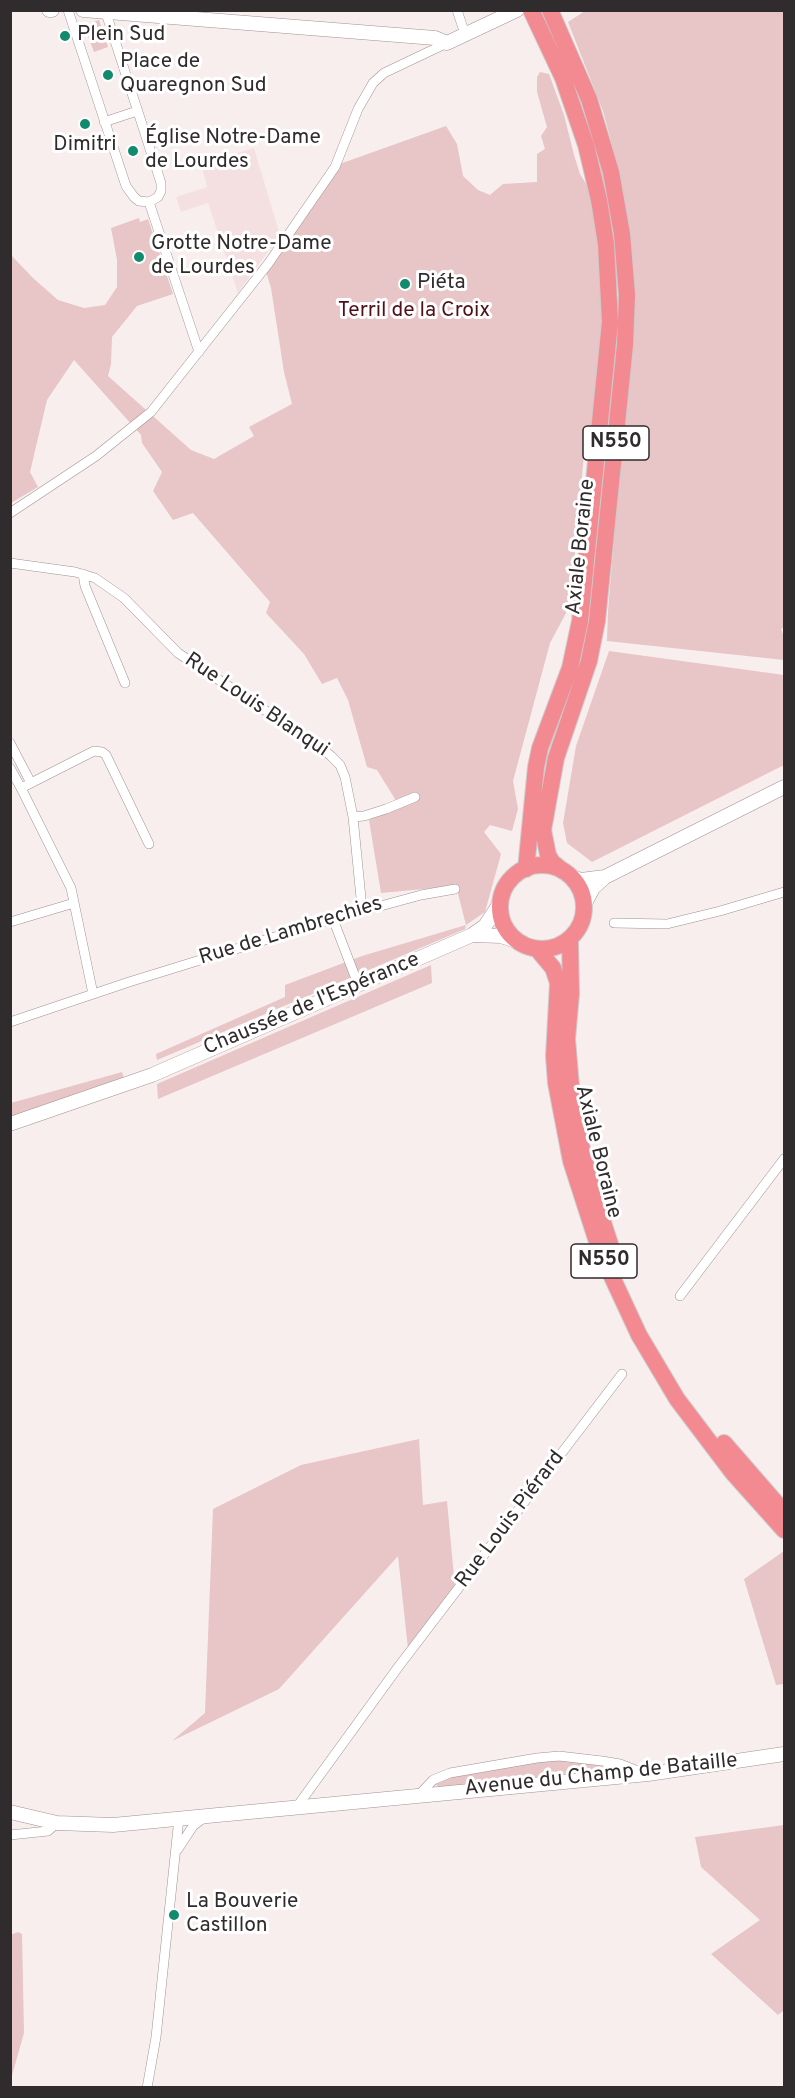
<!DOCTYPE html>
<meta charset="utf-8">
<style>
body{margin:0}
#map{position:relative;width:795px;height:2098px;overflow:hidden;background:#f9eeee;font-family:Overpass,sans-serif}
canvas{display:block}
.frame{position:absolute;inset:0;border:12px solid #302b2c;pointer-events:none}
</style>
<div id="map">
<canvas width="795" height="2098"></canvas>
<div class="frame"></div>
</div>
<script>
const ctx = document.querySelector('canvas').getContext('2d');
ctx.lineJoin = 'round';
function fillPath(path, color) { ctx.fillStyle = color; ctx.fill(path, 'evenodd'); }
const shape = rows => new Path2D(rows.map(r => 'M' + r).join(''));
function strokePath(path, color, width, dash) { ctx.strokeStyle = color; ctx.lineWidth = width; ctx.lineCap = dash ? 'butt' : 'round'; ctx.setLineDash(dash || []); ctx.stroke(path); }
function write(font, color, halo, rows, align = 'center') {
  ctx.font = font + ' Overpass,sans-serif'; ctx.lineWidth = 6; ctx.setLineDash([]); ctx.textBaseline = 'middle'; ctx.strokeStyle = halo; ctx.fillStyle = color; for (const [text, x, y, turn = 0] of rows) {
    ctx.save(); ctx.translate(x, y); ctx.rotate((+turn || 0) * Math.PI / 180); ctx.textAlign = isNaN(turn) ? turn : align; if (halo) ctx.strokeText(text, 0, 0); ctx.fillText(text, 0, 0); ctx.restore();
  }
}
fillPath(shape([
 [254,148,280,235,238,293,208,203,181,212,176,197,207,187,201,164]
]), '#f5e0e1');
fillPath(shape([
 [585,11,784,11,784,627,781,629,784,637,784,660,607,641,608,611,625,405,622,196,615,156,603,111,568,22],
 [99,20,108,47,94,52,84,25],
 [540,72,549,74,564,115,574,155,580,174,588,187,601,245,605,317,592,448,584,454,572,586,566,613,550,643,513,781,518,809,512,831,490,825,484,832,501,854,485,912,466,925,465,929,157,1060,156,1054,285,997,285,985,362,956,466,925,456,886,381,893,369,820,400,807,377,770,367,767,348,700,337,678,322,684,304,654,266,613,270,602,193,513,173,520,153,491,162,472,142,443,141,435,74,360,47,400,30,472,38,487,11,503,10,254,33,278,58,300,84,308,105,305,117,287,117,260,111,228,139,218,140,222,148,219,173,294,137,306,112,337,111,364,108,376,191,450,214,459,254,436,249,427,292,404,284,372,271,288,264,265,334,166,446,126,457,144,463,176,478,190,490,195,503,184,537,182,537,154,545,149,541,136,547,127,537,92,537,77],
 [609,651,784,675,784,765,592,862,567,843,563,823,576,746],
 [431,965,432,983,158,1099,157,1084],
 [122,1072,124,1078,11,1118,11,1103],
 [419,1439,423,1505,447,1501,455,1588,408,1649,398,1556,279,1689,172,1741,205,1713,213,1509,301,1465],
 [784,1551,784,1684,776,1685,744,1579],
 [558,1758,619,1768,619,1771,443,1789,436,1785,436,1782,439,1778],
 [784,1825,784,2010,778,2015,711,1954,760,1920,701,1867,695,1837],
 [18,1932,22,1934,24,2033,11,2079,10,1935]
]), '#e8c5c6');
const street = shape([
 [68,10,126,186,134,197,139,201,149,202,158,197,161,191,161,183,106,13],
 [457,10,465,34],
 [104,122,137,111],
 [149,202,199,352],
 [10,513,96,456,151,412,268,264,335,167,358,109,373,83,384,73,447,43],
 [10,563,75,572,95,578,124,598,178,653,321,747,331,756,340,765,345,777,353,817,361,898,359,906,353,913],
 [83,574,85,586,125,683],
 [10,743,31,783,21,788,71,888,93,994],
 [10,768,21,788],
 [31,783,94,751,102,752,106,755,149,844],
 [353,817,364,816,386,809,415,797],
 [333,919,356,979,360,985],
 [10,922,74,903],
 [614,923,667,924,720,911,784,892],
 [10,1022,129,982,333,919,421,895,455,889],
 [680,1296,784,1159],
 [418,1796,433,1780,450,1773,537,1758,559,1756,602,1761,620,1764,643,1773],
 [296,1808,399,1666,622,1374],
 [10,1835,48,1831,57,1823],
 [178,1849,193,1826,205,1817],
 [147,2088,156,2037,179,1818]
]);
const secondary = shape([
 [49,10,52,10],
 [83,10,435,38,447,43,517,10],
 [570,876,581,880,605,877,784,787],
 [584,905,593,888,605,877],
 [472,935,501,936,519,942],
 [10,1124,152,1075,472,935,485,926,500,903],
 [10,1812,57,1823,113,1825,648,1774,784,1754]
]);
const highway = shape([
 [550,10,589,99,611,172,622,234,627,295,625,345,597,621,589,661,556,758,543,830,548,855,552,862,563,871],
 '500 907a42 42 0 1 1 84 0a42 42 0 1 1-84 0Z',
 [526,869,536,767,540,748,570,668,580,621,610,322,606,244,599,200,586,145,563,78,531,10],
 [570,939,571,994,567,1039,572,1098,583,1154,595,1198,612,1250],
 [537,949,553,968,558,983,554,1056,556,1083,571,1161,600,1251,639,1335,677,1399,733,1473,784,1530],
 [724,1443,784,1512]
]);
strokePath(street, '#9d9393', 10);
strokePath(secondary, '#9d9393', 15);
strokePath(highway, '#cdcccc', 18);
strokePath(street, '#fff', 9);
strokePath(secondary, '#fff', 14);
strokePath(highway, '#f38a92', 16);
for (const [x, y, r, color] of [
 [65,36,6,"#128a6d"],
 [108,75,6,"#128a6d"],
 [85,124,6,"#128a6d"],
 [133,151,6,"#128a6d"],
 [139,257,6,"#128a6d"],
 [405,284,6,"#128a6d"],
 [174,1915,6,"#128a6d"]
]) { const dot = new Path2D(); dot.arc(x, y, r, 0, 2 * Math.PI); ctx.fillStyle = color; ctx.fill(dot); strokePath(dot, '#fff', 2); }
for (const [x, y, w] of [
 [616,443,66],
 [604,1261,66]
]) { const box = new Path2D(); box.roundRect(x - w / 2, y - 17, w, 34, 4.5); ctx.fillStyle = '#fff'; ctx.fill(box); strokePath(box, '#302b2c', 1.5); }
write('bold 20px', '#302b2c', null, [
 ["N550",616,443],
 ["N550",604,1261]
]);
write('21px', '#302b2c', '#fff', [
 ["Plein Sud",77,36],
 ["Place de",120,63],
 ["Quaregnon Sud",120,87],
 ["Église Notre-Dame",145,139],
 ["de Lourdes",145,163],
 ["Dimitri",85,146,"center"],
 ["Grotte Notre-Dame",151,245],
 ["de Lourdes",151,269],
 ["Piéta",417,284],
 ["La Bouverie",186,1903],
 ["Castillon",186,1927]
], 'left');
write('21px', '#4f101b', '#fff', [
 ["Terril de la Croix",414,312]
]);
write('21px', '#302b2c', '#fff', [
 ["Axiale Boraine",582,547,-84],
 ["Rue Louis Blanqui",256,706,34],
 ["Rue de Lambrechies",291,932,-17],
 ["Chaussée de l'Espérance",312,1005,-23],
 ["Axiale Boraine",597,1152,76],
 ["Rue Louis Piérard",511,1520,-53],
 ["Avenue du Champ de Bataille",601,1776,-6]
]);
</script>
